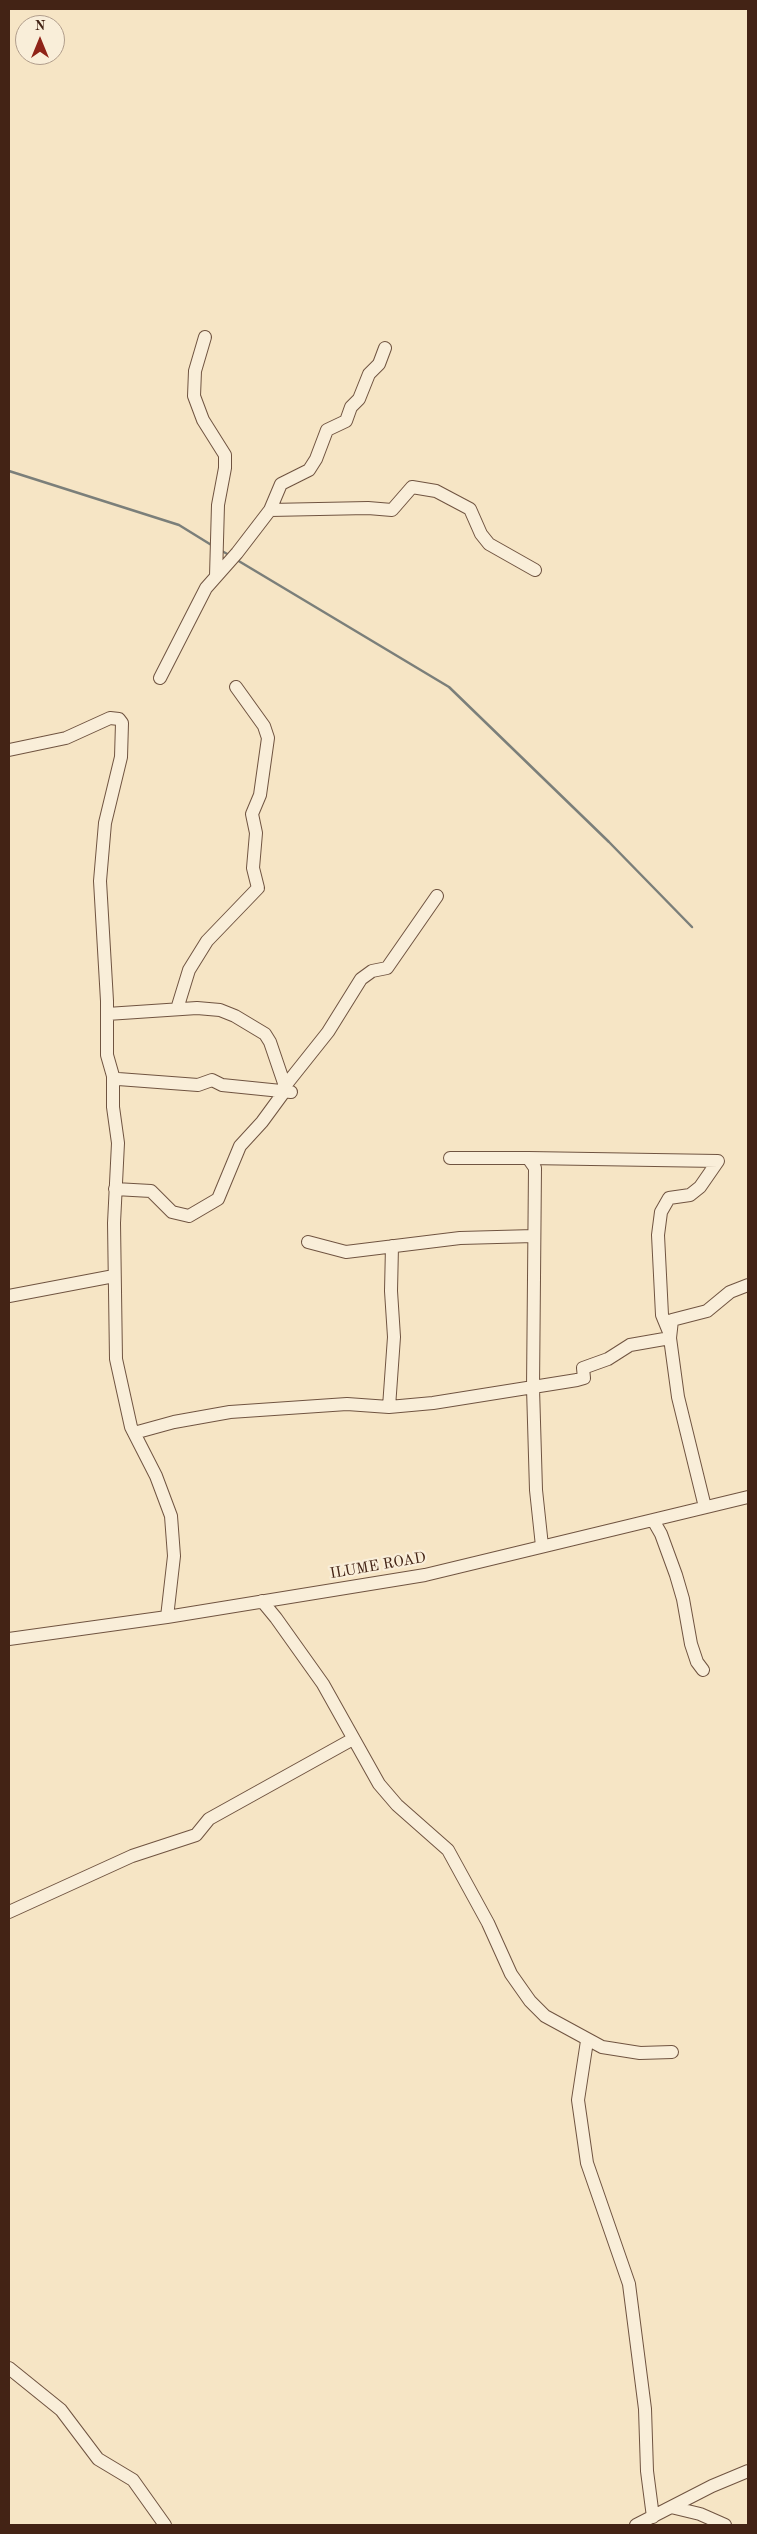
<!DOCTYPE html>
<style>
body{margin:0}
#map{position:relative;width:757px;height:2534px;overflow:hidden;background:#f6e5c5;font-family:"Old Standard TT",serif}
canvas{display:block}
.frame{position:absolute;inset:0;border:10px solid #432315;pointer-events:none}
.north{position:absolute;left:15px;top:15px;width:50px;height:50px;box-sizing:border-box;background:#f9eed9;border:1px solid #b09d8b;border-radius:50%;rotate:0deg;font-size:14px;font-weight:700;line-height:20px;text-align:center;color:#432315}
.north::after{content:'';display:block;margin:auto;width:18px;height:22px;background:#8f2418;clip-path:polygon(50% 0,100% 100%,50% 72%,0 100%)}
</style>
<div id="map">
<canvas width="757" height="2534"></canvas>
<div class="frame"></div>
<div class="north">N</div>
</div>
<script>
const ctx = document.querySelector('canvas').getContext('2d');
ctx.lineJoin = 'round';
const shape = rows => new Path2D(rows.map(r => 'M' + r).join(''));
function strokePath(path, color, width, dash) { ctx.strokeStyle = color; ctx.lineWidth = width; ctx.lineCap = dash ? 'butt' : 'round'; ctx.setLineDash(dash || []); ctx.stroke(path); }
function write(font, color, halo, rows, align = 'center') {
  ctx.font = font + ' "Old Standard TT",serif'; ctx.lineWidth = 4.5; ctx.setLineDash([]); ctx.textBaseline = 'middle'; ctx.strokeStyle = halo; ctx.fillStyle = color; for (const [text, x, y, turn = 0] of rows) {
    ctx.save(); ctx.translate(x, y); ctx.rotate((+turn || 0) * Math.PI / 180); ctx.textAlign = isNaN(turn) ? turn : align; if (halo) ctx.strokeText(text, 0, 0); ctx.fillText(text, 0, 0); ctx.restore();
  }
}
strokePath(shape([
 [9,471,179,525,213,546],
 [220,550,231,556],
 [237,560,449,687,609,842,692,927]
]), '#7b7f7a', 2.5);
const minor = shape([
 [205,337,195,371,194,396,203,420,225,455,225,468,218,505,216,576],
 [270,510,281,484,309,470,316,459,327,430,346,421,351,407,359,399,369,374,379,364,385,348],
 [160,678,206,588,237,553,270,510,368,508,392,510,412,487,436,491,470,509,481,534,489,544,535,570],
 [9,750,66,738,110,718,119,719,122,723,121,757,105,823,100,881,107,1001,107,1055,113,1076,113,1107,118,1143,114,1223,116,1359,131,1427,156,1476,171,1516,174,1556,167,1617],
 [177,1009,189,970,207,941,258,888,253,868,256,833,252,814,260,795,268,738,264,726,236,687],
 [107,1014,197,1008,220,1010,235,1016,265,1034,270,1042,285,1086],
 [118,1079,198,1085,212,1080,222,1085,291,1092],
 [450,1158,528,1158,535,1168,533,1388,536,1490,542,1546],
 [528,1158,718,1161,700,1187,690,1195,669,1198,661,1212,658,1235,662,1315,669,1332],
 [115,1189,151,1191,172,1212,189,1216,218,1199,240,1146,262,1122,284,1092,285,1086,328,1032,361,979,372,971,387,968,437,896],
 [308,1242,346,1252,460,1238,534,1236],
 [9,1296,114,1276],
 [670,1338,678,1397,705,1507],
 [389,1407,394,1337,391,1291,392,1246],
 [134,1433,174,1422,230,1412,347,1404,389,1407,433,1403,577,1380,584,1378,583,1368,608,1359,630,1345,670,1338,672,1320,707,1311,730,1292,748,1285],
 [653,1520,661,1534,676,1575,683,1599,691,1644,697,1662,703,1670],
 [262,1601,276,1618,323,1684,379,1784,397,1805,448,1850,488,1923,511,1974,530,2001,545,2016,602,2047,640,2053,672,2052],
 [9,1639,167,1617,425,1575,748,1497],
 [9,1912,132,1856,196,1835,209,1819,353,1739],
 [587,2041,578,2100,587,2163,629,2284,645,2409,647,2471,653,2517],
 [9,2368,61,2410,98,2459,133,2480,165,2525],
 [671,2507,700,2514,725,2525],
 [636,2525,712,2486,748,2471]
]);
strokePath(minor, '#705441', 14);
strokePath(minor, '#f9eed9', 12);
write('15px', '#432315', '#f9eed9', [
 ["ILUME ROAD",378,1566,-10]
]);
</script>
